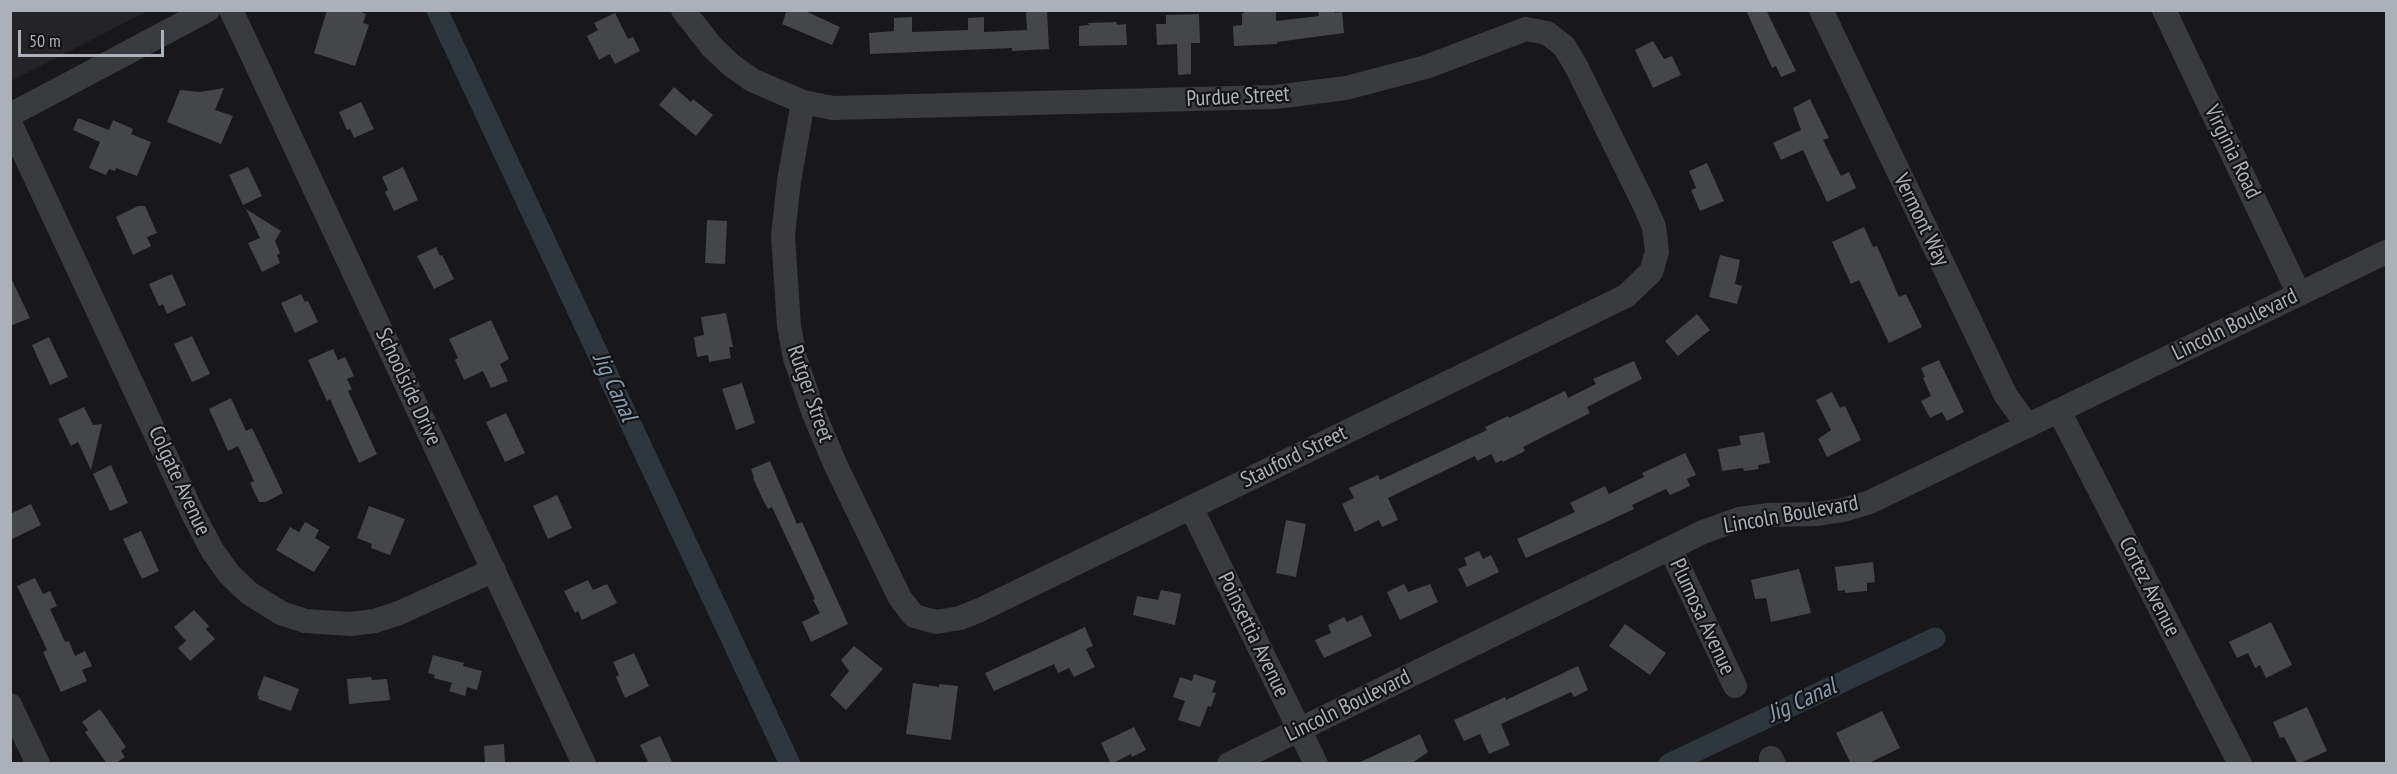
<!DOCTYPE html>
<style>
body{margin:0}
#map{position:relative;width:2397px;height:774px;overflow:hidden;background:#18181a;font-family:"PT Sans Narrow",sans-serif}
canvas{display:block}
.frame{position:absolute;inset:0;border:12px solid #acb0b9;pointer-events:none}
.scale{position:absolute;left:18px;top:30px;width:146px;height:27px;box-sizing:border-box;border:3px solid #acb0b9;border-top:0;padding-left:8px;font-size:18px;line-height:21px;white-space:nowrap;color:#acb0b9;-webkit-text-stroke:4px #131315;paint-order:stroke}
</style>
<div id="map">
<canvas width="2397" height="774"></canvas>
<div class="frame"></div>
<div class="scale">50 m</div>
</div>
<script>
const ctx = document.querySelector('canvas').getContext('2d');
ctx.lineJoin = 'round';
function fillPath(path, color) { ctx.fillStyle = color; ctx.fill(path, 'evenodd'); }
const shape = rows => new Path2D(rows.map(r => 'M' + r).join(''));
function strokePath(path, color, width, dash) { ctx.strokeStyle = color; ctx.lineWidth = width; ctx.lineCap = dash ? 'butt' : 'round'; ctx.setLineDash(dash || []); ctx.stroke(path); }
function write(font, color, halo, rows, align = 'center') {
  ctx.font = font + ' "PT Sans Narrow",sans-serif'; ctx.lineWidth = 4.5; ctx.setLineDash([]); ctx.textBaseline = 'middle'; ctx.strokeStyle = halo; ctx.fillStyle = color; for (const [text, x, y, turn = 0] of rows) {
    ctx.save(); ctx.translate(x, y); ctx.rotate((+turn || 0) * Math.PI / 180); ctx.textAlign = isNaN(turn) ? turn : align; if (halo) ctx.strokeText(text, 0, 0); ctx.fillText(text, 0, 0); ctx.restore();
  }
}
fillPath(shape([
 [11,10,148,10,148,11,11,81]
]), '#242427');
strokePath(shape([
 [437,10,790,764],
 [1669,764,1935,638]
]), '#2f373e', 21);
fillPath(shape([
 [327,10,356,10,366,14,363,23,369,25,355,66,314,53],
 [787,10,803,10,840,27,832,45,782,24],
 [1026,10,1047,10,1049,49,1012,51,1012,48,870,54,869,33,894,31,894,18,912,17,912,32,968,30,968,18,984,17,984,32,1027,30],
 [1247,10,1276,10,1276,21,1319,16,1318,10,1334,10,1335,13,1342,12,1344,33,1277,42,1277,44,1234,46,1233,26,1242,25,1242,14],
 [1746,10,1766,10,1796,71,1781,77,1776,66,1772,68],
 [615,13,628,39,633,37,640,51,615,64,610,54,599,60,587,36,598,30,594,23],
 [1199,14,1200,43,1191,43,1191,74,1178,75,1177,44,1157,45,1156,24,1166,24,1166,15],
 [1116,22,1117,25,1126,24,1127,45,1079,46,1079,26,1089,25,1088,23],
 [1653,41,1664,59,1672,56,1681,75,1653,88,1635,50],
 [674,87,691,102,693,99,713,115,696,136,659,105],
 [224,88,215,110,233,116,221,144,167,122,180,90,200,92],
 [1810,99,1829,138,1823,140,1841,176,1849,172,1856,188,1827,202,1803,150,1781,160,1773,143,1801,130,1793,108],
 [361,102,374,129,354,138,350,129,347,130,339,112],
 [78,118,109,130,113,120,133,129,131,134,151,142,137,176,116,168,115,171,109,169,106,175,89,168,100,142,73,130],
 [1707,163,1724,201,1700,211,1691,190,1696,188,1689,171],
 [248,167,262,196,243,205,229,175],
 [403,167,418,200,394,211,385,192,388,190,382,177],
 [138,206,145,206,157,233,147,237,151,246,133,255,116,217],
 [246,209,281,231,275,241,280,253,277,255,280,263,262,272,248,243,260,238],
 [707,220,727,221,725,264,705,263],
 [1864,227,1873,247,1877,246,1899,297,1906,294,1922,327,1889,343,1859,280,1851,284,1832,242],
 [436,247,440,256,442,255,454,279,434,289,417,256],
 [1720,255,1740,260,1735,284,1742,286,1737,304,1709,297],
 [172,274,186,305,167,314,163,304,159,306,149,284],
 [10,276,30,318,10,326],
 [301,294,305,302,308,301,318,322,295,333,281,303],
 [726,313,733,347,729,347,731,358,709,362,708,355,697,357,694,337,704,335,701,317],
 [1697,314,1710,330,1678,356,1665,341],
 [491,320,509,359,500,364,508,381,491,388,483,371,464,380,455,360,458,358,449,339],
 [192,336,210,374,192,382,174,344],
 [49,337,68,377,50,385,32,345],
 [333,349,338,360,345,357,354,376,347,379,352,389,348,391,377,454,359,463,330,399,327,401,308,360],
 [1939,360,1964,412,1947,421,1942,412,1930,418,1921,401,1931,396,1923,378,1925,377,1921,368],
 [1634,361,1642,379,1587,407,1590,413,1523,447,1525,451,1503,462,1502,460,1496,463,1491,454,1477,461,1475,456,1388,498,1398,520,1382,527,1379,520,1355,532,1342,504,1354,498,1349,488,1378,475,1380,480,1487,430,1485,427,1508,416,1509,418,1565,391,1568,398,1596,384,1593,379],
 [742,383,755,423,736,430,722,389],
 [1832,392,1840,408,1845,406,1861,440,1827,457,1818,439,1831,430,1816,400],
 [231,398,246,431,252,428,283,493,266,502,259,502,250,483,254,481,238,446,228,451,209,409],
 [84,407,93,425,102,424,91,470,78,442,71,446,58,419],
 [506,413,525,453,505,462,486,422],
 [1764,432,1770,463,1758,465,1759,469,1744,471,1743,468,1722,471,1718,449,1741,445,1739,436],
 [1685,453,1696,475,1687,479,1690,486,1670,495,1666,489,1632,505,1634,509,1604,523,1526,558,1517,539,1575,512,1570,503,1605,486,1609,494,1644,477,1642,473],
 [770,461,797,524,802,522,848,624,811,642,802,622,820,613,813,600,815,599,772,507,768,509,763,500,753,478,754,477,751,469],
 [111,465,128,503,110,511,93,474],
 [557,495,572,528,548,539,533,506],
 [31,504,41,525,10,540,10,514],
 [369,506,405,519,390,555,371,548,372,544,357,538],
 [1286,520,1306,524,1296,577,1276,573],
 [305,522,319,530,315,538,330,547,314,572,276,550,290,527,299,532],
 [141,531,159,571,142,579,123,539],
 [1479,551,1483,559,1491,555,1499,572,1467,587,1458,569,1467,565,1464,558],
 [1873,562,1875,582,1867,583,1867,591,1845,593,1845,590,1838,591,1835,567],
 [1799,569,1811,613,1771,622,1766,598,1755,599,1751,580],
 [35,578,43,594,50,591,57,606,50,609,65,642,69,641,75,656,85,651,92,666,82,670,87,681,61,692,43,652,47,650,17,586],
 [588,580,593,590,607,584,617,603,582,620,578,611,575,613,564,591],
 [1404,584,1408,592,1430,584,1438,602,1400,620,1387,592],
 [1161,590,1181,594,1175,625,1133,615,1137,596,1158,600],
 [194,610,209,626,206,629,215,639,190,661,178,648,186,641,174,627],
 [1362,615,1372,636,1324,658,1315,640,1331,633,1328,625,1344,617,1347,622],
 [2271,622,2292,665,2266,678,2260,665,2255,668,2248,653,2237,658,2229,642],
 [1625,624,1666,653,1650,675,1609,646],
 [1085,627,1093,646,1086,649,1095,667,1074,677,1069,668,1058,673,1054,664,994,691,985,673],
 [854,646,883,669,846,710,830,695,849,671,841,660],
 [634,653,649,686,625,698,616,677,619,675,613,662],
 [433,655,464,663,463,666,482,671,477,690,467,687,465,696,449,691,452,683,434,678,435,675,428,673],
 [1578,666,1588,690,1574,697,1571,692,1501,724,1510,745,1489,754,1480,734,1464,741,1454,720,1505,697,1506,700],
 [1194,674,1216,681,1212,692,1216,693,1211,707,1208,706,1200,727,1178,720,1185,701,1173,697,1180,677,1192,681],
 [264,676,299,689,291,711,258,699,259,696,257,695],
 [371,677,372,680,387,679,390,700,349,704,347,679],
 [913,683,939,687,939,684,958,686,951,740,906,734],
 [2307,707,2327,751,2298,764,2284,737,2280,738,2273,722],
 [100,709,126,747,121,751,125,757,115,764,107,764,85,732,88,730,82,722],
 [1882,711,1900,748,1867,764,1851,764,1836,733],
 [1134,727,1146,750,1132,757,1131,754,1111,764,1101,743],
 [1420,734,1428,752,1411,764,1356,764],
 [660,736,673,764,649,764,640,745],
 [504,744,505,764,485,764,484,746]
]), '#45464a');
strokePath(shape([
 [231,10,584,764],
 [683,10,712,47,731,65,752,80,803,102,833,108,1275,97,1346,88,1426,67,1526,29,1547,33,1564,46,1576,66,1645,206,1654,227,1657,252,1651,272,1626,296,980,610,960,618,936,622,914,616,900,598,836,466,814,414,795,358,789,326,783,235,789,181,803,102],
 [1821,10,2006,396,2028,426],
 [2164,10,2299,294],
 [10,115,208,10],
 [10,123,192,512,212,550,229,574,249,593,281,613,305,621,351,624,375,621,399,613,494,570],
 [2059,411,2240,764],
 [1191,507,1316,764],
 [1670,548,1735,686],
 [10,705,38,764],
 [1771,758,1774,764],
 [1229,764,1703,532,1739,519,1769,515,1817,514,1843,510,1870,502,2386,252]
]), '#3a3b3f', 24);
write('22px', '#acb0b9', '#131315', [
 ["Purdue Street",1238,97,-3],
 ["Virginia Road",2232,152,64],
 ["Vermont Way",1921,220,64],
 ["Lincoln Boulevard",2235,325,-26],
 ["Schoolside Drive",408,387,65],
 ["Rutger Street",810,394,71],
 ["Stauford Street",1294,457,-26],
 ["Colgate Avenue",179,481,65],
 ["Lincoln Boulevard",1791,515,-10],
 ["Cortez Avenue",2149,587,63],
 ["Plumosa Avenue",1702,617,65],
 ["Poinsettia Avenue",1253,635,64],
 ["Lincoln Boulevard",1348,706,-26]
]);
write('italic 24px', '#859db2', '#131315', [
 ["Jig Canal",614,387,65],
 ["Jig Canal",1802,701,-25]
]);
</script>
